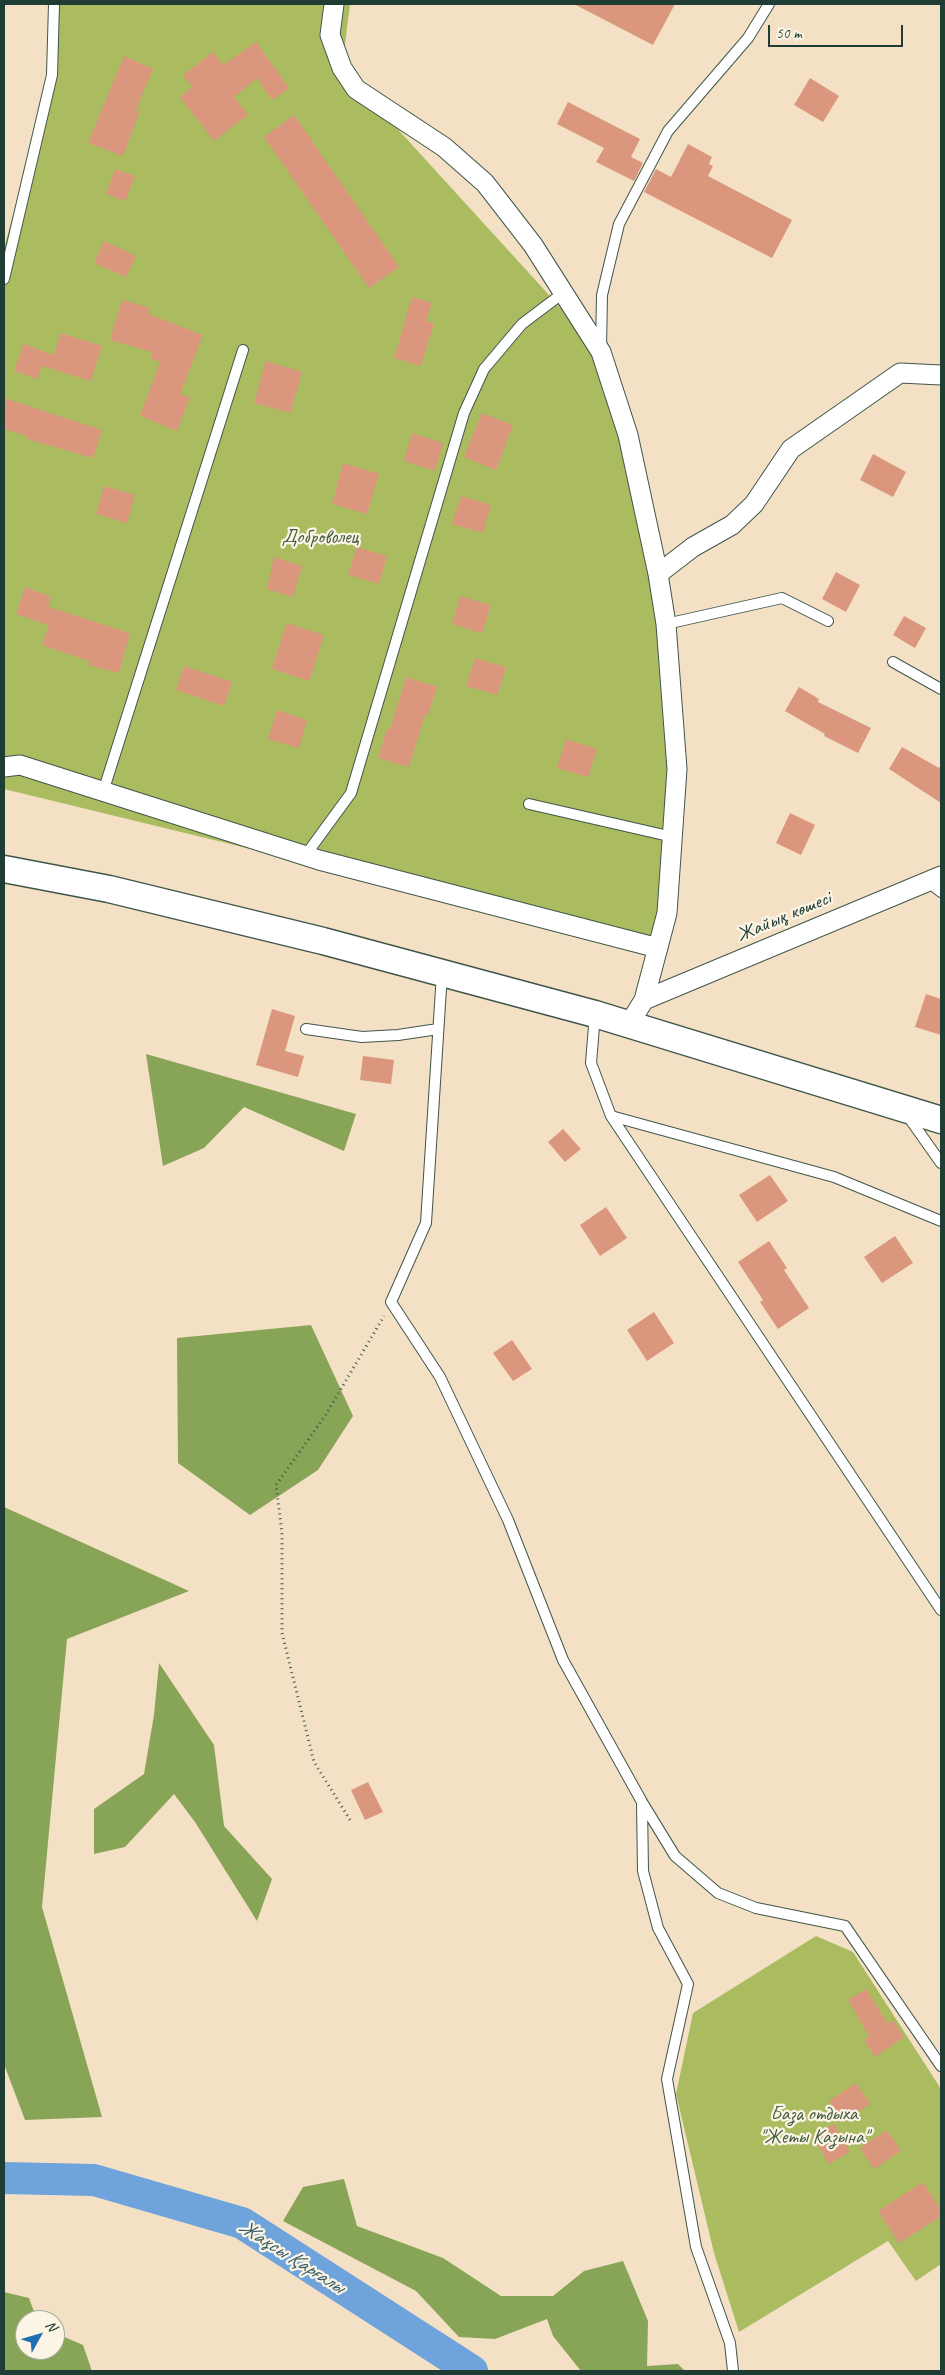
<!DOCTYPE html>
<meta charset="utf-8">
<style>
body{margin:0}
#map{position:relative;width:945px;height:2375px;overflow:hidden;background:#f4e1c5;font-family:Caveat,sans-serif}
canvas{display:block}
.frame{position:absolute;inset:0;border:5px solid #1f3d34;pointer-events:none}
.north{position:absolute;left:15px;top:2310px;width:50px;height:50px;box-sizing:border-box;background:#fcf5e5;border:1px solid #a4ab9e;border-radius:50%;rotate:51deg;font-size:14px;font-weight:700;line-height:20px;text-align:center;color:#1f3d34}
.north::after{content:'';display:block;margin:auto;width:18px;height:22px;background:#1f6fb2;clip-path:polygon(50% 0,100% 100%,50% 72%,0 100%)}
.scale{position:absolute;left:768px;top:25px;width:135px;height:22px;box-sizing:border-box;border:2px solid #1f3d34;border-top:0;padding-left:6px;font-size:15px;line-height:18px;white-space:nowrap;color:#1f3d34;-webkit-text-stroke:4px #fcf5e5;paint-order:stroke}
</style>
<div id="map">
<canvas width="945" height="2375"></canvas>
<div class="frame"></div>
<div class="north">N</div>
<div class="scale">50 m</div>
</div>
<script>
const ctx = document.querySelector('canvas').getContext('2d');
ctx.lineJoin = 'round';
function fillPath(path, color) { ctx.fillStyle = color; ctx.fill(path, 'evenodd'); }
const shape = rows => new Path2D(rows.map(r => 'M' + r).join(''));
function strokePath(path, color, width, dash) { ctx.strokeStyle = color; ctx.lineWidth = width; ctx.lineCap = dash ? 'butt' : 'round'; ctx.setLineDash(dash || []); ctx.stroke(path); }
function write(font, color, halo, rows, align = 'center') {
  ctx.font = font + ' Caveat,sans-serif'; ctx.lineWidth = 4.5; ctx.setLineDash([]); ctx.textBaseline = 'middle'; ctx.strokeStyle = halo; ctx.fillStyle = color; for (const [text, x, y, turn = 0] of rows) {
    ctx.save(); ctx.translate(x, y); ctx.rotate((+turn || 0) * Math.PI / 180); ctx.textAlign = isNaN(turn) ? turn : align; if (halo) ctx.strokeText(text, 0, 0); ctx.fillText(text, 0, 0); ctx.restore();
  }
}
fillPath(shape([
 [54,4,350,4,342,68,601,352,666,624,673,837,658,948,4,789,4,248,52,75],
 [816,1936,853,1952,941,2089,941,2264,916,2281,888,2241,739,2332,714,2253,676,2094,693,2013]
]), '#abbc60');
fillPath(shape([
 [146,1054,356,1114,344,1151,244,1107,204,1148,163,1166],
 [311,1325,353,1416,318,1470,250,1515,178,1463,177,1338],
 [4,1507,189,1591,67,1639,42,1907,102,2117,25,2120,4,2064],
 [159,1663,214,1745,224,1826,272,1879,257,1921,195,1822,174,1794,125,1847,94,1854,94,1809,144,1774,154,1715],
 [344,2179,357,2226,443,2258,501,2296,553,2296,584,2271,623,2261,648,2321,647,2366,678,2364,685,2371,581,2371,553,2336,547,2319,495,2339,459,2337,416,2291,283,2221,303,2187],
 [4,2292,29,2298,37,2320,25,2320,25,2350,55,2350,55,2333,83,2345,92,2371,4,2371]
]), '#88a456');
strokePath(shape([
 [4,2178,94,2180,242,2223,472,2371]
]), '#6ea3db', 32);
fillPath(shape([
 [574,4,675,4,653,45],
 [256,42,289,88,272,100,257,78,234,97,248,115,214,141,180,97,192,87,183,75,213,52,223,65],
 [124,56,153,69,134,114,141,108,123,156,88,143],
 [810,78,839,96,823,122,794,105],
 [568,102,640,139,631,157,643,163,634,181,596,162,604,148,557,124],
 [294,115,399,267,369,288,264,137],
 [688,144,712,157,709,164,713,166,708,176,792,220,772,258,644,192,656,169,671,177],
 [115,169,135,176,125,201,106,194],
 [104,241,136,256,126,277,94,263],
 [412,297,432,303,426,321,434,323,421,366,394,358],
 [122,300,150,308,148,314,203,335,180,394,190,397,177,431,140,416,160,362,150,358,152,352,110,340],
 [61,333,102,346,91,381,42,366,37,379,14,371,24,344,54,355],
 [266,361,302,372,290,413,254,403],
 [4,398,102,430,93,458,27,439,28,436,4,429],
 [482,413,513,425,496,470,464,457],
 [412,433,443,443,435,471,404,461],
 [873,454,906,472,893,497,860,480],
 [343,463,379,474,367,514,332,504],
 [104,486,135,495,127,523,96,514],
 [461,496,491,505,483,533,452,524],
 [357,547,387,556,379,584,348,575],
 [274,557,302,566,293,597,267,589],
 [836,572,860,585,846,612,822,599],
 [25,587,51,597,48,607,130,633,119,673,88,665,89,661,42,645,49,625,16,614],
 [460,596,491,605,482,633,452,624],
 [904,616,926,628,915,648,893,635],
 [287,623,324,635,309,681,272,669],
 [475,658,506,667,497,695,466,686],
 [184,666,232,682,224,706,176,690],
 [406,677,437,687,428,715,425,714,409,767,378,758,387,729,390,730],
 [799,687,819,699,818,702,871,728,858,753,824,736,825,734,785,711],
 [277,710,307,720,299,748,268,739],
 [566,739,597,749,588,777,557,768],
 [902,747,939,768,941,764,941,803,889,769],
 [790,813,815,825,801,855,776,843],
 [926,994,941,999,941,1035,915,1027],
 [272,1009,295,1016,285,1051,304,1056,298,1077,256,1065],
 [363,1056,394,1060,391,1084,360,1080],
 [563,1129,581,1149,565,1162,548,1142],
 [770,1175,788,1201,757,1222,739,1195],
 [606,1207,627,1238,600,1256,580,1225],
 [895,1236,913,1263,882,1283,864,1257],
 [769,1241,787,1268,784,1270,809,1308,778,1329,760,1302,763,1300,738,1262],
 [654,1312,674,1343,647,1361,627,1330],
 [512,1340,532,1369,513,1381,493,1353],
 [368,1782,383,1812,365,1820,351,1790],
 [866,1989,888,2024,893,2020,904,2037,875,2057,864,2040,869,2036,848,2000],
 [856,2083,870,2104,843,2122,829,2101],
 [834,2124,850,2152,829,2164,812,2136],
 [887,2130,901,2151,874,2169,860,2148],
 [923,2182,941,2210,941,2216,899,2243,878,2211]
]), '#db977d');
const lane = shape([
 [4,279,52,75,54,4],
 [601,348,602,295,619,224,668,131,748,38,769,4],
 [666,624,782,598,828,621],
 [893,662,941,689],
 [103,792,243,350],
 [529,804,673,837],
 [305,856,351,793,464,413,484,369,522,324,563,293],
 [928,882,941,892],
 [442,973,426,1223,391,1302,440,1377,508,1520,563,1660,642,1802,675,1856,718,1893,756,1908,845,1926,941,2066],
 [595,1014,591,1063,611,1116,834,1177,941,1221],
 [306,1029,362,1037,398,1035,438,1029],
 [907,1115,941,1163],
 [611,1116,941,1610],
 [642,1803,643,1871,658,1928,688,1984,667,2079,696,2247,730,2343,733,2371]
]);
const street = shape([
 [334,4,330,35,342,68,356,89,444,147,485,183,533,245,601,352,628,435,658,574,666,624,677,769,667,913,644,1000,629,1024],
 [658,574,693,547,732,525,754,504,791,449,900,373,941,375],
 [4,767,20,765,319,860,658,948],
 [644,1000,941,876]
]);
const secondary = shape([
 [4,869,109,889,323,941,595,1014,941,1120]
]);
strokePath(lane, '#3f564a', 12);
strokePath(street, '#3f564a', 21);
strokePath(secondary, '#3f564a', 29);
strokePath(shape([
 [350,1820,314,1762,282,1633,282,1533,276,1485,325,1416,384,1316]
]), '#3f564a', 3, [1, 4]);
strokePath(lane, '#fff', 10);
strokePath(street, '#fff', 19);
strokePath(secondary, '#fff', 26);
write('20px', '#425d3f', '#fcf5e5', [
 ["Доброволец",320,538],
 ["База отдыха",814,2115],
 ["\"Жеты Казына\"",814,2138]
]);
write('20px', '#1f3d34', '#fcf5e5', [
 ["Жайық көшесі",784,917,-23]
]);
write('italic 21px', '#375c66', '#fcf5e5', [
 ["Жақсы Қарғалы",291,2257,32]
]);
</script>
